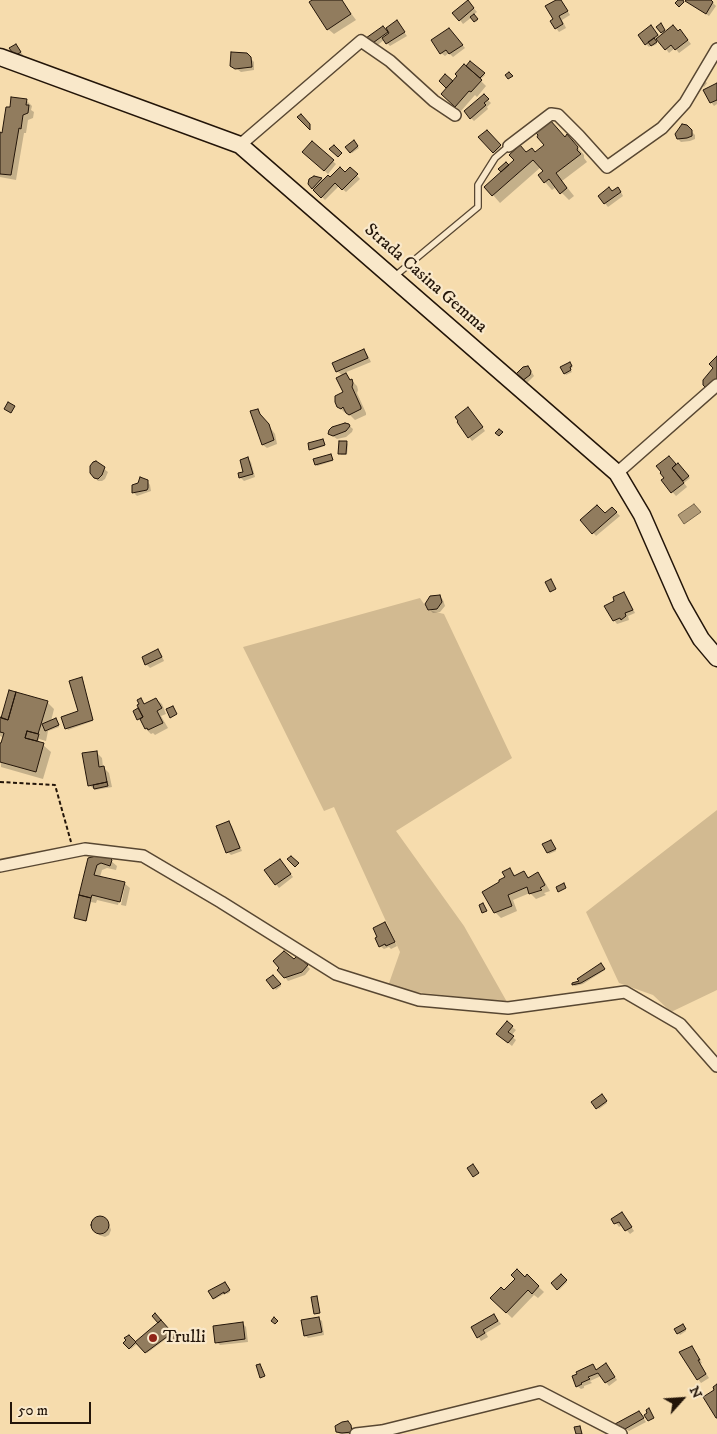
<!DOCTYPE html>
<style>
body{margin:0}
#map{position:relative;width:717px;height:1434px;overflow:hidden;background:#f6dcad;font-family:"IM FELL DW Pica",serif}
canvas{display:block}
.north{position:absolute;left:657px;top:1374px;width:50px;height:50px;-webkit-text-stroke:4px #f9e8ca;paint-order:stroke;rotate:64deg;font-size:14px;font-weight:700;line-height:20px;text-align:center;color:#231509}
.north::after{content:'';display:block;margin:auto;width:18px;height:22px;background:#231509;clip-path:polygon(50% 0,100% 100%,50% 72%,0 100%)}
.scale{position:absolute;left:10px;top:1402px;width:81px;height:22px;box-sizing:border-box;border:2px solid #231509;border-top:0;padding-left:6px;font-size:15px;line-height:18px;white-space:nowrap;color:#231509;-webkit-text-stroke:4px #f9e8ca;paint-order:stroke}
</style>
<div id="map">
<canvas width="717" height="1434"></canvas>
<div class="north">N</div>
<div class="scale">50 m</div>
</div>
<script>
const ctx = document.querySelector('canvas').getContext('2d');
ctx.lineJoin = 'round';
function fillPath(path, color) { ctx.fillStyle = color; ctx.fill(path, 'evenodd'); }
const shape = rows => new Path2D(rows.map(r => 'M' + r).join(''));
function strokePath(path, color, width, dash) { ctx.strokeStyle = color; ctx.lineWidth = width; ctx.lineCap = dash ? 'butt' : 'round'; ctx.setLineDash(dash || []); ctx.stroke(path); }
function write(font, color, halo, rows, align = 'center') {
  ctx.font = font + ' "IM FELL DW Pica",serif'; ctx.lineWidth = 4.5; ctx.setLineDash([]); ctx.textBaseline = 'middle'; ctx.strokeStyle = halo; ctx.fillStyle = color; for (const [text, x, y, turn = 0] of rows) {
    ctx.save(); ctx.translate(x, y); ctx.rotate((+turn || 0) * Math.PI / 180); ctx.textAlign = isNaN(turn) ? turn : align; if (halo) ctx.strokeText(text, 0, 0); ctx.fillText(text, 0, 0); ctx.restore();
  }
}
fillPath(shape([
 [420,598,428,610,444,614,512,758,396,831,464,926,507,1002,387,989,400,952,334,807,324,811,243,647],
 [717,810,717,990,671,1012,653,995,619,983,586,912]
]), '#d2ba91');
const water = shape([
 [694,504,701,512,684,524,678,515,694,504]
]);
fillPath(water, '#ae9875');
strokePath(water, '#76644a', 1);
fillPath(shape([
 [314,0,341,0,356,20,334,34,328,29,311,2],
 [559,0,563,3,570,15,562,20,566,28,559,32,556,28,554,19],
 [687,0,710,0,716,6,709,16,690,4],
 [471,5,477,12,473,15,478,20,476,22,472,17,463,24,460,20],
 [397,22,407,36,390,46,384,40,375,47,371,44,385,29],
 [661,25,666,32,678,32,683,34,691,44,679,53,675,48,669,53,659,40,656,42,657,44,653,46,652,45,649,47,646,44,655,30,660,37,664,34,662,32],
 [452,33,465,48,453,57,449,53,445,56,441,53],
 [16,45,23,55,19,59,16,55],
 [246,54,254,62,254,70,241,72,233,66],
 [470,62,485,75,480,80,486,86,477,97,475,95,461,111,448,100,448,88,441,81,453,82,470,71],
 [702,79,707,83,704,87,700,83],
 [717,84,717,104,714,106,711,102],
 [484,96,491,103,487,107,488,109,474,121,471,118],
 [26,100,32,106,31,110,34,112,33,118,28,120,26,133,24,133,16,180,0,177,0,134,3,134,11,108],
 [686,126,695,135,695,139,690,141,681,142,678,139],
 [487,132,503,149,497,155,480,138],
 [565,138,574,143,584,155,584,158,587,162,562,181,574,196,569,200,556,187,552,190,545,182,540,175,544,172,541,167,500,203,486,187,509,166,527,154,536,153],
 [354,142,359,148,352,153,347,147],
 [312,143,336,164,328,174,304,152],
 [350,168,360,179,346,192,339,186,325,200,309,184,318,177,324,180,345,173],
 [612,192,621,192,623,196,608,207,599,196],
 [364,350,367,354,371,362,344,373,357,386,358,390,357,393,366,413,366,415,355,420,348,413,344,412,338,406,345,392,343,376,337,371],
 [571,365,573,367,570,369,572,372,566,375,562,368],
 [531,371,534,376,526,384,518,374],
 [257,410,275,434,277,444,267,448,263,445,251,412],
 [472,412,485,431,472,441,458,422],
 [347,424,353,429,352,432,346,437,337,439,330,434],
 [323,440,325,446,312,450,310,449],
 [347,443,348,444,347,455,341,455,340,453],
 [331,456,333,461,317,466,316,464],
 [248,459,251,462,255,477,244,481,240,477,245,472],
 [673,461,677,466,680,466,690,478,684,483,687,487,676,496,663,481],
 [96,463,108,472,105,479,102,481,98,481,95,477],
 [147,481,150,485,151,491,137,496,133,492],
 [612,508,620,516,596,536,582,520,605,515],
 [624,594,627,597,635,613,628,616,629,620,617,624,614,620,615,602],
 [440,596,443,600,445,606,440,612,433,613,429,609],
 [158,651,161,654,164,661,150,668,146,664],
 [83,680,93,721,68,730,67,728,79,712],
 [156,699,162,704,166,714,161,716,168,728,155,735,153,733,151,734,146,729,141,719,140,720,138,719,138,709,142,713,141,700,145,705],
 [47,702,54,709,51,721,57,721,59,727,48,731,46,741,39,739,38,743,43,745,51,752,43,779,1,767,0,744,2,744,4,738,0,736,0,719],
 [96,752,102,758,103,767,109,773,112,787,95,790,89,785],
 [229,823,232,826,242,851,231,855,228,852],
 [552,843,556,851,549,854,544,844],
 [89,859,111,861,117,866,116,870,107,868,102,870,100,877,124,883,130,888,126,906,121,905,125,885,123,885,118,905,97,900,96,903,91,902,87,921,75,918],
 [280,860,293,877,279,888,276,884],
 [510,870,516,876,523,872,529,878,538,873,543,879,550,891,544,893,546,895,536,899,530,893,513,900,517,911,501,918,495,912],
 [385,923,388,927,397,946,391,949,389,947,384,949,380,946],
 [294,961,307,966,310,969,305,975,288,981,279,970],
 [601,965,605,970,583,984,575,986,573,985,581,981],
 [273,976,281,986,276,990,268,980],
 [512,1027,516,1030,511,1036,516,1040,512,1046,501,1037],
 [601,1096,607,1103,599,1109,593,1102],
 [625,1217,634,1231,630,1234,622,1225,619,1227,613,1219],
 [100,1218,105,1220,109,1224,111,1230,109,1235,105,1237,99,1235,93,1227,94,1221],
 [561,1275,567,1282,559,1290,552,1283],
 [527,1276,544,1292,538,1298,534,1295,512,1318,491,1298,504,1292],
 [226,1284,230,1292,227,1294,226,1293,215,1299,214,1298],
 [155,1315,178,1341,176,1344,170,1336,147,1353,138,1343,131,1349,124,1343,129,1336,135,1343,160,1323],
 [494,1315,501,1324,486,1333,488,1337,481,1341,473,1328],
 [318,1318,322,1321,324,1335,308,1338,305,1335],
 [242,1323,246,1327,248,1342,220,1345,217,1342],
 [684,1327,686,1331,680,1335,676,1329],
 [695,1351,702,1363,700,1364,709,1378,701,1383,698,1379],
 [593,1365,597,1371,609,1368,617,1380,609,1386,601,1376,590,1381,592,1383,584,1386,584,1388,581,1389,577,1386,579,1374],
 [642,1416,646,1422,629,1431,618,1424],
 [349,1424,354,1431,355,1434,340,1434,337,1431]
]), '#0003');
const building = shape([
 [312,0,342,0,351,14,327,30,309,2,312,0],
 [468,0,474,8,459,21,452,13,468,0],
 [556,0,561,0,568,11,559,16,563,24,555,29,550,21,553,19,545,6,556,0],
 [678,0,683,0,684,2,679,7,675,3,678,0],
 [686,0,711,0,713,2,706,14,685,1,686,0],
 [474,14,478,19,474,22,470,17,474,14],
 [397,20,405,32,386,44,382,38,389,33,386,28,397,20],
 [661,23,665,30,661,33,656,27,661,23],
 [651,25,658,35,645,45,638,35,651,25],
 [673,25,678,31,680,29,688,40,675,50,671,45,665,50,656,39,673,25],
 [383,26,388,32,370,45,366,38,383,26],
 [449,28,463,45,449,54,446,50,440,54,431,40,449,28],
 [654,38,657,42,651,46,648,42,654,38],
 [16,44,21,52,15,56,9,48,16,44],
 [231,52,247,53,251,57,252,67,235,69,230,66,231,52],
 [470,61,485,73,480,78,466,66,470,61],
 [464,64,482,80,471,92,469,91,455,107,441,94,457,76,455,74,464,64],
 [509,72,513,76,508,79,505,75,509,72],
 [445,74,453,81,446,88,439,81,445,74],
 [717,83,717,100,710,103,703,90,717,83],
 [484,94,489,99,484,103,486,105,470,119,464,111,484,94],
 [11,97,27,99,26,105,29,105,28,113,23,115,21,129,19,128,11,175,0,174,0,132,2,133,6,107,10,107,11,97],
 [301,114,310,124,310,130,297,117,301,114],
 [550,120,565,137,567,134,578,147,577,150,581,154,556,173,567,188,560,194,549,179,544,183,538,175,543,171,533,160,492,196,484,187,514,160,509,155,520,145,526,152,532,148,535,152,544,145,537,137,538,135,534,131,550,120],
 [682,124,687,125,692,130,692,136,687,138,677,139,675,134,682,124],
 [487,130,501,145,493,153,478,137,487,130],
 [354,140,358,146,350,153,345,147,354,140],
 [312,141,334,160,324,171,302,152,312,141],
 [334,145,342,153,338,157,329,149,334,145],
 [506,162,509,165,501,172,498,169,506,162],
 [340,167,345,172,350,167,358,174,342,190,335,183,321,198,313,190,328,175,330,177,340,167],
 [314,176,322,178,312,189,308,184,309,179,314,176],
 [609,187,612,191,618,187,621,192,604,204,598,196,609,187],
 [364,349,368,358,336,372,332,363,364,349],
 [717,356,717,380,706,388,703,385,703,380,713,368,709,364,717,356],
 [570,362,572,366,570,367,571,370,564,374,560,367,570,362],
 [528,366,531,371,530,375,522,381,516,374,523,367,528,366],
 [346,373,350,380,352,379,353,383,352,387,361,407,361,409,349,415,346,413,343,407,341,409,337,407,335,402,335,396,343,392,336,378,346,373],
 [8,402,15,406,11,413,4,409,8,402],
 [468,407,483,427,468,438,457,422,458,421,455,417,468,407],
 [258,409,260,414,269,424,274,440,262,445,250,411,258,409],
 [345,423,349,424,350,426,346,431,333,436,328,434,329,430,332,427,345,423],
 [499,429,503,432,499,436,495,433,499,429],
 [323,439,325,445,309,450,308,443,323,439],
 [339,441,347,441,346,454,338,454,339,441],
 [331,454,333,460,315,465,313,459,331,454],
 [669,456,676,464,672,468,684,483,671,493,661,480,664,478,660,473,661,472,656,466,669,456],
 [248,457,253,474,239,478,238,473,243,472,240,460,248,457],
 [96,461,105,467,102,475,98,479,94,478,90,473,90,466,93,462,96,461],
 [678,463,689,476,683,481,672,468,678,463],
 [140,477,148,480,148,488,147,490,132,493,132,485,138,483,140,477],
 [597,505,605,513,612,507,617,512,592,534,580,520,597,505],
 [551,579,556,589,550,592,545,582,551,579],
 [624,592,633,610,625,613,626,616,621,620,620,618,613,621,604,606,614,601,613,597,624,592],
 [440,595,442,602,437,609,428,610,425,604,430,596,440,595],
 [158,649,162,657,145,665,142,657,158,649],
 [82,677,93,720,65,729,61,717,78,711,69,681,82,677],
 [9,690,16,692,8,720,1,718,9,690],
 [16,692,48,701,38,734,27,731,25,738,44,743,36,772,0,762,0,743,1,743,4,733,0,732,0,717,8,720,16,692],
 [141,698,144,704,156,698,162,708,157,711,163,723,148,730,147,728,145,729,140,719,143,717,137,705,139,704,137,700,141,698],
 [173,706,177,714,170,718,166,709,173,706],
 [138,708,143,717,137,720,133,711,138,708],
 [56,718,59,725,45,731,42,724,56,718],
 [27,731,39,734,37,741,25,738,27,731],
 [97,751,99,767,104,766,107,782,88,786,82,753,97,751],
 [107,782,108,786,94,789,93,785,107,782],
 [229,821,240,848,226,853,216,826,229,821],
 [551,840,556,849,547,853,542,844,551,840],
 [100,855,109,857,112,860,110,866,101,863,97,865,94,875,125,882,120,902,92,895,91,898,79,895,88,858,100,855],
 [291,856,299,863,295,867,287,859,291,856],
 [280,859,291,874,275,885,264,870,280,859],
 [510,868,514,876,524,871,528,878,538,872,545,885,540,888,542,890,529,894,527,887,508,895,512,906,494,913,482,892,499,882,499,880,505,877,502,872,510,868],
 [564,883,566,888,558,892,556,887,564,883],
 [79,895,91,898,86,921,74,918,79,895],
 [483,903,487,911,482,913,479,905,483,903],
 [385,922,395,942,386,946,385,944,379,947,375,938,377,937,373,928,385,922],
 [284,951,294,959,297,956,308,965,302,972,284,978,277,970,279,968,273,961,284,951],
 [601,963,605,969,581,983,572,985,572,983,579,981,577,979,601,963],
 [273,975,281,984,273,989,266,980,273,975],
 [507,1021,513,1026,508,1032,514,1036,508,1043,496,1034,507,1021],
 [602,1094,607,1101,596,1109,591,1102,602,1094],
 [473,1164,479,1173,473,1177,467,1168,473,1164],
 [622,1212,632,1227,625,1231,619,1222,614,1224,611,1219,622,1212],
 '91 1225a9 9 0 1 1 18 0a9 9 0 1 1-18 0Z',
 [517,1269,525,1277,527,1274,539,1286,532,1294,528,1290,506,1313,490,1298,501,1287,504,1290,515,1279,511,1275,517,1269],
 [561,1274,567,1280,557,1290,551,1283,561,1274],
 [225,1282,230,1290,224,1294,224,1292,213,1299,208,1291,225,1282],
 [317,1296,320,1313,314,1314,311,1297,317,1296],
 [155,1313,161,1320,158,1323,152,1316,155,1313],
 [494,1314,498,1321,483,1330,485,1333,477,1338,471,1327,494,1314],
 [274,1317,278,1321,275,1324,271,1321,274,1317],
 [319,1317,322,1332,304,1336,301,1320,319,1317],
 [161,1320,178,1339,174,1343,168,1336,145,1353,135,1342,161,1320],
 [243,1322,245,1339,215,1343,213,1326,243,1322],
 [683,1324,686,1329,677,1334,674,1329,683,1324],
 [129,1335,136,1342,129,1349,123,1343,126,1340,124,1338,129,1335],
 [692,1346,700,1360,698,1360,706,1374,697,1380,679,1352,692,1346],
 [606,1363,615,1377,605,1383,598,1373,588,1377,590,1379,581,1383,582,1384,576,1387,572,1376,577,1374,576,1372,593,1364,596,1370,606,1363],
 [260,1364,265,1376,260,1378,256,1365,260,1364],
 [717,1384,717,1418,716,1418,703,1397,714,1390,713,1387,717,1384],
 [649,1408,654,1418,648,1421,644,1415,647,1413,646,1410,649,1408],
 [639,1411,644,1418,625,1429,615,1424,639,1411],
 [348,1421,351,1425,352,1432,342,1433,336,1432,335,1426,342,1422,348,1421],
 [580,1426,582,1434,576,1434,574,1427,580,1426]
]);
fillPath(building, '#917c5e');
strokePath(building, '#231509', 1);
const lane = shape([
 [395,276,478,207,478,185,495,158,509,146]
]);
const street = shape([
 [240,145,361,41,390,61,434,101,455,115],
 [509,146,551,114,558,115,579,136,607,167,662,128,685,103,717,49],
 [617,473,717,385],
 [0,866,85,849,143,856,221,902,336,974,419,1000,508,1008,625,992,680,1024,717,1066],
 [356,1434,382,1431,540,1392,621,1434]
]);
const secondary = shape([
 [0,57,240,145,617,473,642,515,681,604,701,639,717,658]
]);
strokePath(lane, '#584732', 8);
strokePath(street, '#584732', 14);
strokePath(secondary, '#231509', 19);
strokePath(shape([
 [0,782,55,785,71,842]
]), '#231509', 2, [4, 2.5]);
strokePath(lane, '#f9e8ca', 5.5);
strokePath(street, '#f9e8ca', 11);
strokePath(secondary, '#f9e8ca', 16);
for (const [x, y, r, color] of [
 [153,1338,5,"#8f2418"]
]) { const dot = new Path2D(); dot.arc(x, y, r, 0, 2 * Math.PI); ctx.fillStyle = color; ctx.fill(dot); strokePath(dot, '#f9e8ca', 2); }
write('18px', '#231509', '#f9e8ca', [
 ["Strada Casina Gemma",425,279,41]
]);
write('18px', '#231509', '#f9e8ca', [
 ["Trulli",163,1338]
], 'left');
</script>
